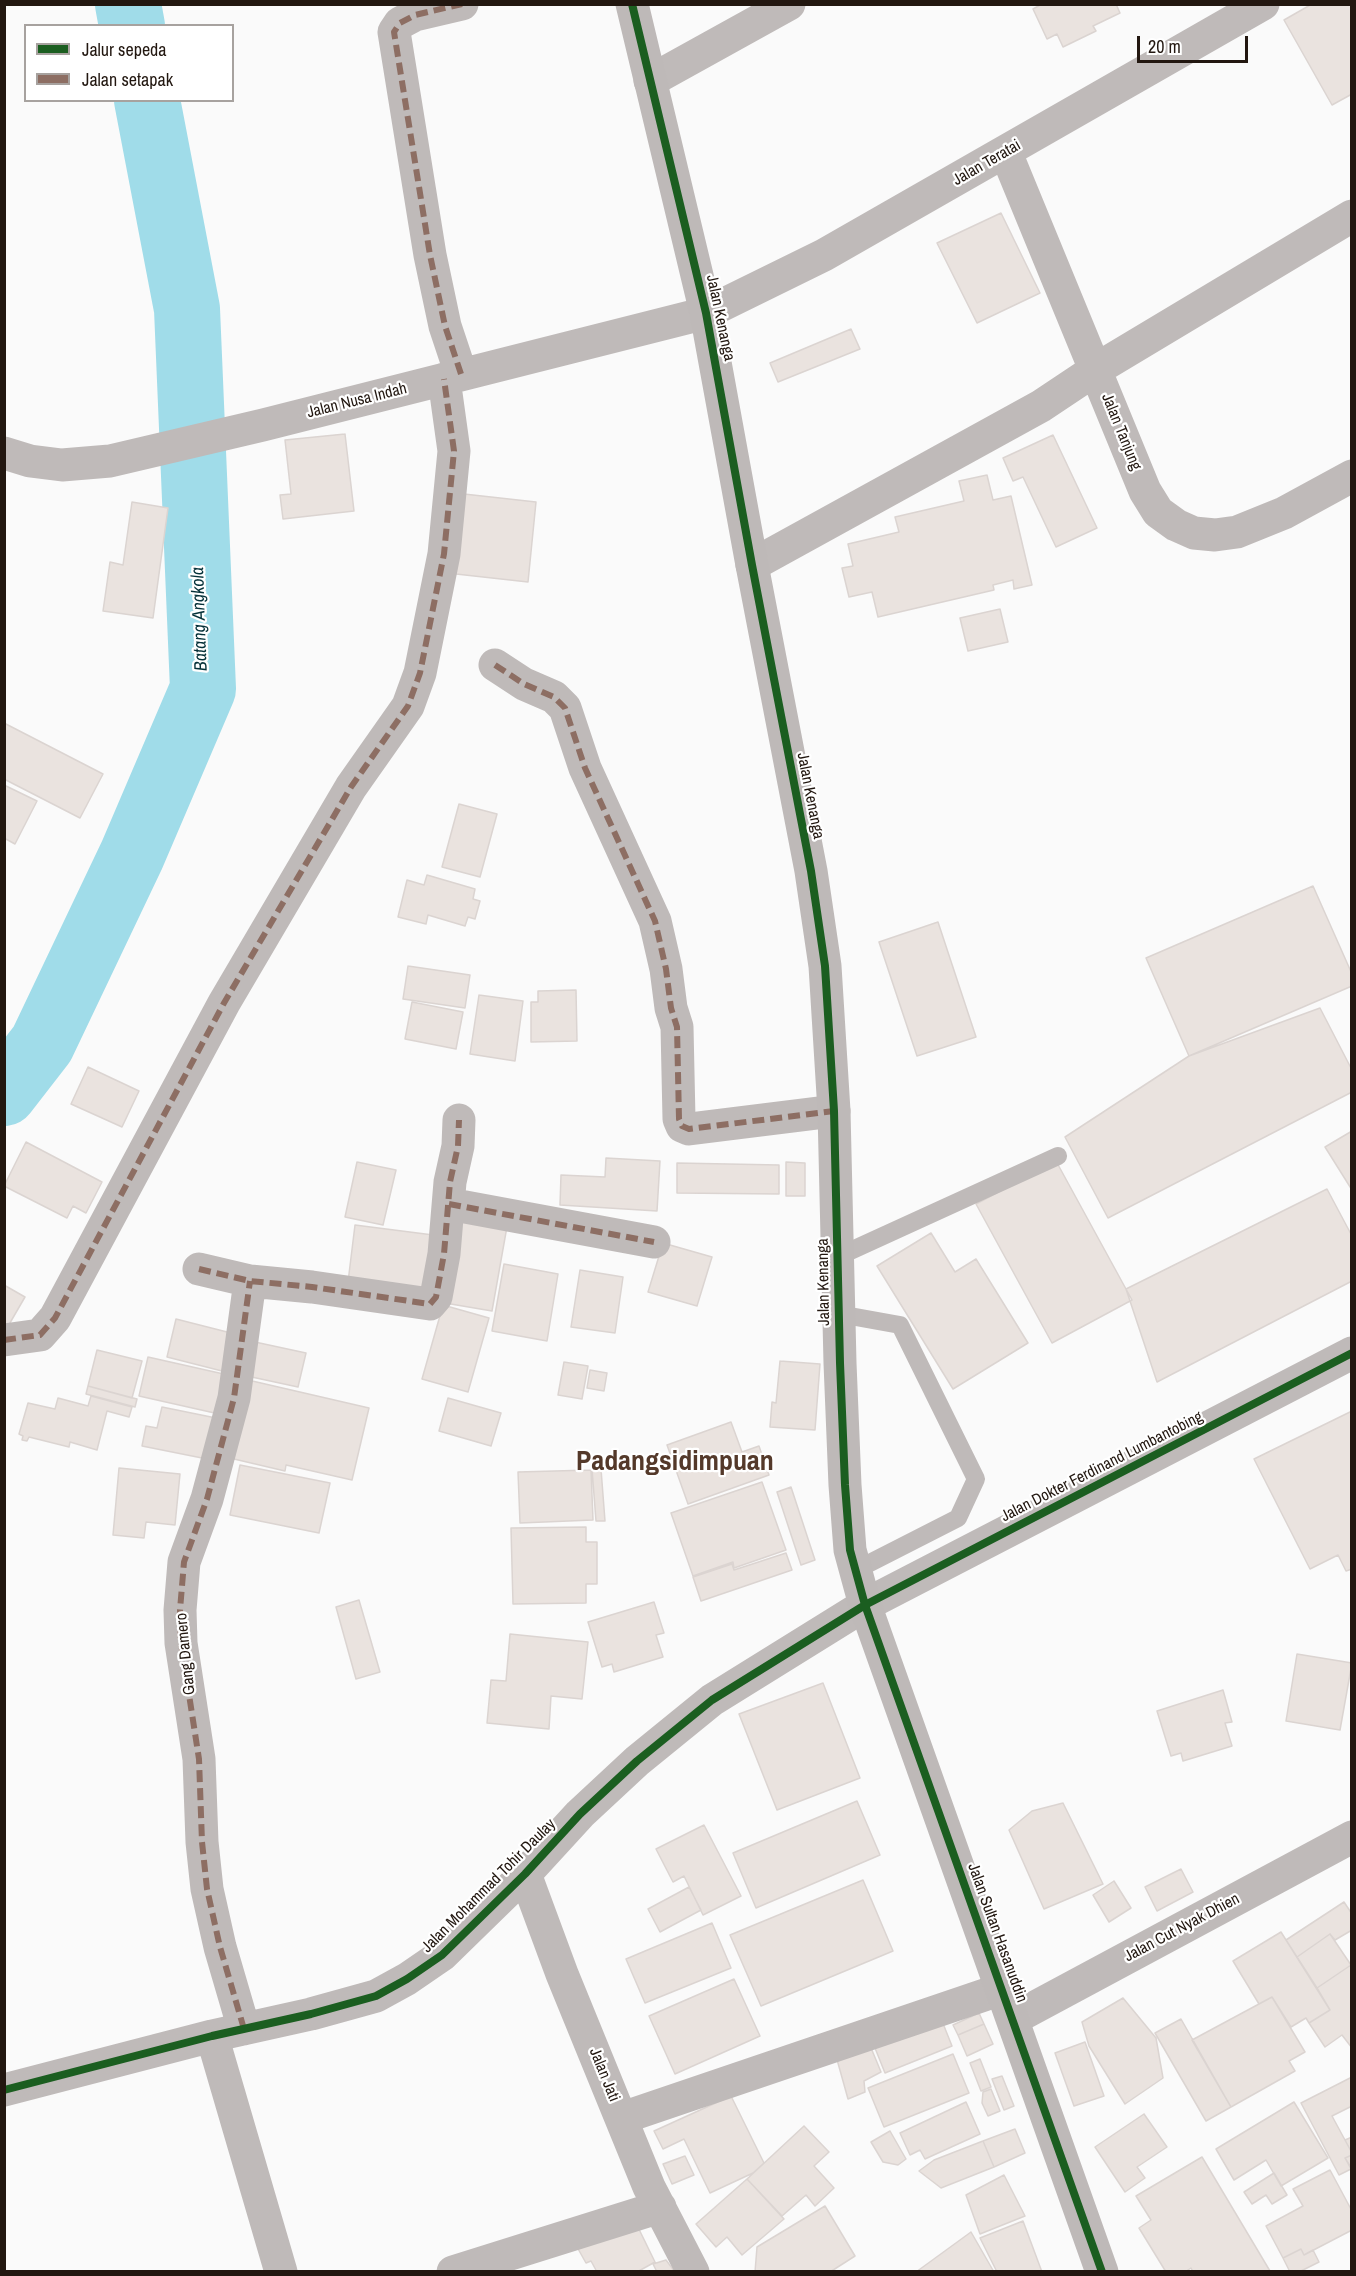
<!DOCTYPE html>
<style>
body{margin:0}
#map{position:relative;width:1356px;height:2276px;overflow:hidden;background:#fafafa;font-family:"Archivo Narrow",sans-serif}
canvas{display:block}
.frame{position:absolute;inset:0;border:6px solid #221710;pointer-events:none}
.legend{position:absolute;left:24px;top:24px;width:210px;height:78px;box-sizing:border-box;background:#fff;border:2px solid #a7a29f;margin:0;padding:8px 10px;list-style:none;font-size:18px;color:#221710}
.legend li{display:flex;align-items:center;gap:12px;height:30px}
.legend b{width:30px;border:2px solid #a7a29f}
.scale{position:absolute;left:1137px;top:36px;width:111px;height:27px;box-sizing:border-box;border:3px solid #221710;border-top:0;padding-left:8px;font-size:18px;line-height:21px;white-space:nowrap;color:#221710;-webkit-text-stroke:4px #fff;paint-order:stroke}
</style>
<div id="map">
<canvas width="1356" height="2276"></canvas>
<div class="frame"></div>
<ul class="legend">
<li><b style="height:8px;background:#1b5e20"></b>Jalur sepeda</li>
<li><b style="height:8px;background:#8d6e63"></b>Jalan setapak</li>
</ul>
<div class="scale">20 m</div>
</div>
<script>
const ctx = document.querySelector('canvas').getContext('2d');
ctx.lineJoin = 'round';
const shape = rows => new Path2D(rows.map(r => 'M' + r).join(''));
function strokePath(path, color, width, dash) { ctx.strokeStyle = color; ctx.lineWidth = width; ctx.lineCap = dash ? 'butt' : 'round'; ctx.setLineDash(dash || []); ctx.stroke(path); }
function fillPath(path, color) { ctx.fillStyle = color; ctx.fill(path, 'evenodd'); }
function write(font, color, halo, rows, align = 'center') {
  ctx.font = font + ' "Archivo Narrow",sans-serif'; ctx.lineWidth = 4.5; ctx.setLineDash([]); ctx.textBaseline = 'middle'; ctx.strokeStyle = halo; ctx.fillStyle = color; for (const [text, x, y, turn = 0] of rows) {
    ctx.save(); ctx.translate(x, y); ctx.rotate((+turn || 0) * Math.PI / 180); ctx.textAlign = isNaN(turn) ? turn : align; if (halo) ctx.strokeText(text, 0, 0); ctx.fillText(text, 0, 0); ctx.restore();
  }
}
strokePath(shape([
 [128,4,132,26],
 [4,1093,42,1044,132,855,203,689,187,309,147,100]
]), '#a0dce9', 66);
const building = shape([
 [1116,4,1120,13,1093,26,1096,31,1063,47,1057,34,1047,39,1033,9,1042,4,1116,4],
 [1312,4,1352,4,1352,94,1332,105,1284,20,1312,4],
 [1001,213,1040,293,977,323,937,243,1001,213],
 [851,329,860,349,778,382,770,363,851,329],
 [345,434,354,511,283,519,280,495,291,494,285,440,345,434],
 [1053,435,1097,528,1056,547,1023,477,1013,481,1003,458,1053,435],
 [987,475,993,500,1011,496,1032,585,1014,589,1013,580,993,585,994,590,878,617,872,592,849,597,842,568,853,566,848,544,899,532,895,517,964,501,959,481,987,475],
 [464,494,536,502,528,582,456,574,464,494],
 [132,502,168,508,153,618,103,611,110,562,123,565,132,502],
 [1000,609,1008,642,968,651,960,618,1000,609],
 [4,723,103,774,80,818,4,779,4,723],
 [4,785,37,801,15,844,4,838,4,785],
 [459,804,497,814,480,877,442,867,459,804],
 [427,875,475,889,473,899,480,901,475,919,468,917,465,926,428,915,426,924,398,917,407,880,424,885,427,875],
 [1313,886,1352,974,1352,986,1189,1056,1146,958,1313,886],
 [938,922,976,1037,917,1056,879,942,938,922],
 [408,966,470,975,465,1008,403,999,408,966],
 [576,990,577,1041,531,1042,531,1002,538,1002,538,991,576,990],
 [479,995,523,1001,515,1061,470,1054,479,995],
 [412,1002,463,1012,456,1049,405,1039,412,1002],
 [1320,1008,1352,1070,1352,1092,1108,1218,1065,1137,1189,1056,1320,1008],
 [88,1067,139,1091,122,1127,71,1104,88,1067],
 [1352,1131,1352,1190,1325,1147,1352,1131],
 [26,1142,102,1182,86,1213,73,1206,67,1218,4,1186,26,1142],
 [606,1158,660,1161,657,1211,560,1205,561,1175,605,1177,606,1158],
 [1056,1161,1132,1300,1052,1343,976,1204,1056,1161],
 [357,1162,396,1170,383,1225,345,1217,357,1162],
 [786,1162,805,1163,805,1196,786,1196,786,1162],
 [677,1163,779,1165,779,1194,677,1193,677,1163],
 [1327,1189,1352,1236,1352,1281,1157,1382,1126,1289,1327,1189],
 [458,1212,508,1221,492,1311,439,1302,458,1212],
 [355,1225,441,1236,433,1293,348,1282,355,1225],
 [931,1233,955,1272,976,1259,1028,1343,953,1389,877,1266,931,1233],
 [663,1243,712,1257,697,1306,648,1292,663,1243],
 [504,1264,558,1274,547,1341,492,1331,504,1264],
 [580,1270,623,1277,615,1333,571,1327,580,1270],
 [4,1285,25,1297,7,1328,4,1327,4,1285],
 [443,1305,489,1318,468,1392,422,1379,443,1305],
 [176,1319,231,1333,222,1371,167,1357,176,1319],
 [255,1342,306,1353,298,1387,247,1376,255,1342],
 [97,1350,142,1361,132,1398,88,1386,97,1350],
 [148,1357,228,1375,219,1414,139,1396,148,1357],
 [780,1361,820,1364,815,1430,770,1427,772,1402,776,1403,780,1361],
 [564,1362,588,1366,582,1399,558,1395,564,1362],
 [590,1370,607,1373,604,1391,587,1388,590,1370],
 [248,1380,369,1408,352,1480,286,1465,285,1471,234,1459,248,1380],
 [88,1386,137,1399,135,1407,86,1394,88,1386],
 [91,1396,132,1407,129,1417,107,1411,97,1450,70,1442,69,1447,29,1437,27,1441,22,1440,23,1436,19,1434,28,1403,55,1409,58,1398,88,1406,91,1396],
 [448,1398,501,1413,491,1446,439,1431,448,1398],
 [162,1407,216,1418,207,1459,142,1446,146,1426,157,1428,162,1407],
 [1352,1411,1352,1569,1346,1571,1338,1555,1310,1569,1254,1459,1352,1411],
 [731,1422,742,1452,759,1446,769,1475,688,1504,667,1445,731,1422],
 [240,1465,330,1483,319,1533,230,1515,240,1465],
 [119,1468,180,1474,175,1525,146,1522,144,1538,113,1535,119,1468],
 [592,1469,601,1469,605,1521,596,1521,592,1469],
 [591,1470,593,1520,520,1523,518,1472,591,1470],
 [762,1482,786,1550,734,1568,733,1562,693,1576,671,1513,762,1482],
 [791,1487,815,1560,801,1565,777,1492,791,1487],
 [586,1527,586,1542,597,1542,597,1584,586,1584,586,1603,513,1604,511,1528,586,1527],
 [786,1553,792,1570,701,1601,693,1577,732,1564,734,1570,786,1553],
 [359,1600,380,1672,356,1679,336,1607,359,1600],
 [654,1602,664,1633,656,1635,663,1657,614,1672,612,1664,602,1667,588,1622,654,1602],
 [510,1634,588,1642,582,1699,551,1696,549,1729,487,1723,491,1680,506,1681,510,1634],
 [1297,1654,1352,1663,1340,1730,1286,1721,1297,1654],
 [823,1683,860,1778,777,1810,739,1714,823,1683],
 [1223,1690,1232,1722,1225,1723,1232,1746,1183,1761,1181,1753,1171,1756,1157,1711,1223,1690],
 [857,1801,880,1855,756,1908,733,1853,857,1801],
 [1063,1803,1103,1884,1044,1909,1009,1830,1032,1811,1063,1803],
 [704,1825,741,1896,703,1915,684,1876,673,1882,656,1849,704,1825],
 [1181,1869,1193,1892,1157,1911,1145,1887,1181,1869],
 [863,1880,893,1951,761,2006,730,1935,863,1880],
 [1114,1881,1131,1908,1109,1922,1093,1895,1114,1881],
 [689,1887,701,1910,660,1932,648,1909,689,1887],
 [1344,1902,1352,1914,1352,1930,1335,1940,1330,1934,1297,1957,1286,1940,1344,1902],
 [712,1923,731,1968,645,2003,626,1959,712,1923],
 [1281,1932,1330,2010,1309,2023,1306,2018,1291,2027,1272,1997,1259,2004,1233,1961,1281,1932],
 [1330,1934,1351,1965,1317,1988,1297,1957,1330,1934],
 [1351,1965,1352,2048,1342,2035,1325,2047,1309,2023,1330,2010,1317,1988,1351,1965],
 [734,1979,760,2036,675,2074,649,2016,734,1979],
 [1272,1997,1305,2052,1289,2061,1295,2071,1231,2107,1192,2040,1272,1997],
 [1123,1998,1156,2038,1163,2078,1125,2104,1089,2046,1082,2022,1123,1998],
 [979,2013,984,2024,958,2035,953,2025,979,2013],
 [940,2016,952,2046,885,2073,873,2043,940,2016],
 [1181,2019,1231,2107,1206,2121,1155,2033,1181,2019],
 [984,2024,993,2044,967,2056,958,2035,984,2024],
 [1085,2042,1104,2096,1074,2106,1055,2053,1085,2042],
 [869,2043,881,2072,864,2081,865,2092,848,2099,836,2056,869,2043],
 [953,2054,969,2093,884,2127,868,2088,953,2054],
 [980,2059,991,2087,981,2091,970,2063,980,2059],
 [1002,2076,1014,2106,1004,2110,992,2079,1002,2076],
 [1352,2077,1352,2106,1332,2116,1352,2153,1352,2155,1345,2158,1351,2169,1339,2175,1301,2103,1352,2077],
 [991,2089,1000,2111,988,2116,982,2103,983,2092,991,2089],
 [731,2096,764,2163,753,2173,710,2193,684,2139,663,2149,654,2131,731,2096],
 [966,2102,980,2134,925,2159,920,2150,910,2155,900,2133,966,2102],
 [1294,2102,1328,2158,1281,2186,1266,2160,1234,2180,1216,2149,1294,2102],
 [1144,2114,1167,2147,1137,2167,1145,2178,1125,2192,1095,2147,1144,2114],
 [804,2126,829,2152,814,2166,834,2188,815,2206,806,2195,782,2216,747,2179,804,2126],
 [1015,2129,1025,2153,994,2167,983,2141,1015,2129],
 [890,2131,906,2159,898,2165,883,2162,871,2142,890,2131],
 [1352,2137,1352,2153,1345,2140,1352,2137],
 [983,2141,994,2167,941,2188,919,2171,934,2160,983,2141],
 [1352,2155,1352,2169,1345,2158,1352,2155],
 [685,2156,694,2175,672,2184,663,2164,685,2156],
 [1202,2157,1270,2271,1269,2272,1193,2272,1191,2268,1185,2272,1166,2272,1139,2228,1151,2220,1136,2196,1202,2157],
 [1330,2170,1352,2211,1352,2230,1304,2255,1301,2249,1283,2258,1266,2226,1303,2206,1293,2189,1330,2170],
 [1274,2173,1287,2195,1272,2204,1266,2195,1252,2204,1244,2192,1274,2173],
 [1004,2175,1025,2216,980,2234,966,2195,1004,2175],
 [747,2179,784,2219,742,2255,727,2237,716,2247,696,2224,747,2179],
 [825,2206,855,2256,830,2272,755,2272,757,2247,825,2206],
 [634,2219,655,2262,637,2272,597,2272,591,2261,586,2263,577,2247,634,2219],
 [1023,2221,1042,2272,997,2272,980,2238,1023,2221],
 [971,2232,994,2272,916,2272,971,2232],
 [1301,2249,1304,2255,1313,2250,1319,2262,1299,2272,1290,2272,1283,2258,1301,2249],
 [666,2260,675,2272,657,2272,653,2264,666,2260]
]);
fillPath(building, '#eae3df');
strokePath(building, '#dbd4d1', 1.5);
strokePath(shape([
 [837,1257,1058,1156],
 [839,1314,900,1325,976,1479,958,1518,856,1570]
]), '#bfbab9', 18);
strokePath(shape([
 [650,81,789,4],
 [1006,153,1145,491,1158,512,1176,525,1194,533,1215,535,1237,532,1284,513,1352,476],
 [461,374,445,326,430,255,394,32,400,23,415,15,462,4],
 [4,453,30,461,62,465,110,461,263,425,706,313,824,255,1263,4],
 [752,565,1041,406,1095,370,1352,216],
 [495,665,524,684,554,697,565,708,585,768,655,921,666,969,671,1008,677,1027,679,1119,682,1126,689,1129,834,1111],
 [449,1204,654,1242],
 [199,1269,250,1281,312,1287,430,1304,436,1297,444,1254,450,1182,458,1146,459,1120],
 [4,1340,40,1335,55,1318,224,1003,351,787,408,706,420,673,444,554,454,451,444,379],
 [525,1874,562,1974,649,2187,693,2272],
 [1013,2019,1352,1837],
 [244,2029,220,1947,207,1889,202,1842,199,1759,181,1643,180,1610,184,1562,207,1499,234,1398,250,1281],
 [212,2036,281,2272],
 [4,2090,212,2036,311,2014,376,1996,407,1979,442,1955,525,1874,580,1814,637,1761,712,1700,865,1605,1352,1353],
 [622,2118,1002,1989],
 [453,2272,660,2207]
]), '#bfbab9', 33);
strokePath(shape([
 [632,4,706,313,752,565,811,871,825,966,834,1111,840,1363,845,1485,850,1550,865,1605,1102,2272]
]), '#beb9b8', 33);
strokePath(shape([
 [461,374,445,326,430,255,394,32,400,23,415,15,462,4],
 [495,665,524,684,554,697,565,708,585,768,655,921,666,969,671,1008,677,1027,679,1119,682,1126,689,1129,834,1111],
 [449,1204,654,1242],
 [199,1269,250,1281,312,1287,430,1304,436,1297,444,1254,450,1182,458,1146,459,1120],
 [4,1340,40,1335,55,1318,224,1003,351,787,408,706,420,673,444,554,454,451,444,379],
 [244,2029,220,1947,207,1889,202,1842,199,1759,181,1643,180,1610,184,1562,207,1499,234,1398,250,1281]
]), '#8d6e63', 6, [12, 6]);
strokePath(shape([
 [632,4,706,313,752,565,811,871,825,966,834,1111,840,1363,845,1485,850,1550,865,1605,1102,2272],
 [4,2090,212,2036,311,2014,376,1996,407,1979,442,1955,525,1874,580,1814,637,1761,712,1700,865,1605,1352,1353]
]), '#1b5e20', 8);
write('16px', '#221710', '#fff', [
 ["Jalan Teratai",987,163,-30],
 ["Jalan Kenanga",720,318,78],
 ["Jalan Nusa Indah",357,401,-14],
 ["Jalan Tanjung",1121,432,68],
 ["Jalan Kenanga",810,796,79],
 ["Jalan Kenanga",824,1282,-91],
 ["Jalan Dokter Ferdinand Lumbantobing",1102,1467,-27],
 ["Gang Damero",186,1654,-96],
 ["Jalan Mohammad Tohir Daulay",489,1886,-45],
 ["Jalan Cut Nyak Dhien",1182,1928,-28],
 ["Jalan Sultan Hasanuddin",997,1933,70],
 ["Jalan Jati",604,2075,68]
]);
write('italic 18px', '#053139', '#fff', [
 ["Batang Angkola",200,619,-92]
]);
write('bold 28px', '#54392a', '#fff', [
 ["Padangsidimpuan",675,1462]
]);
</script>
